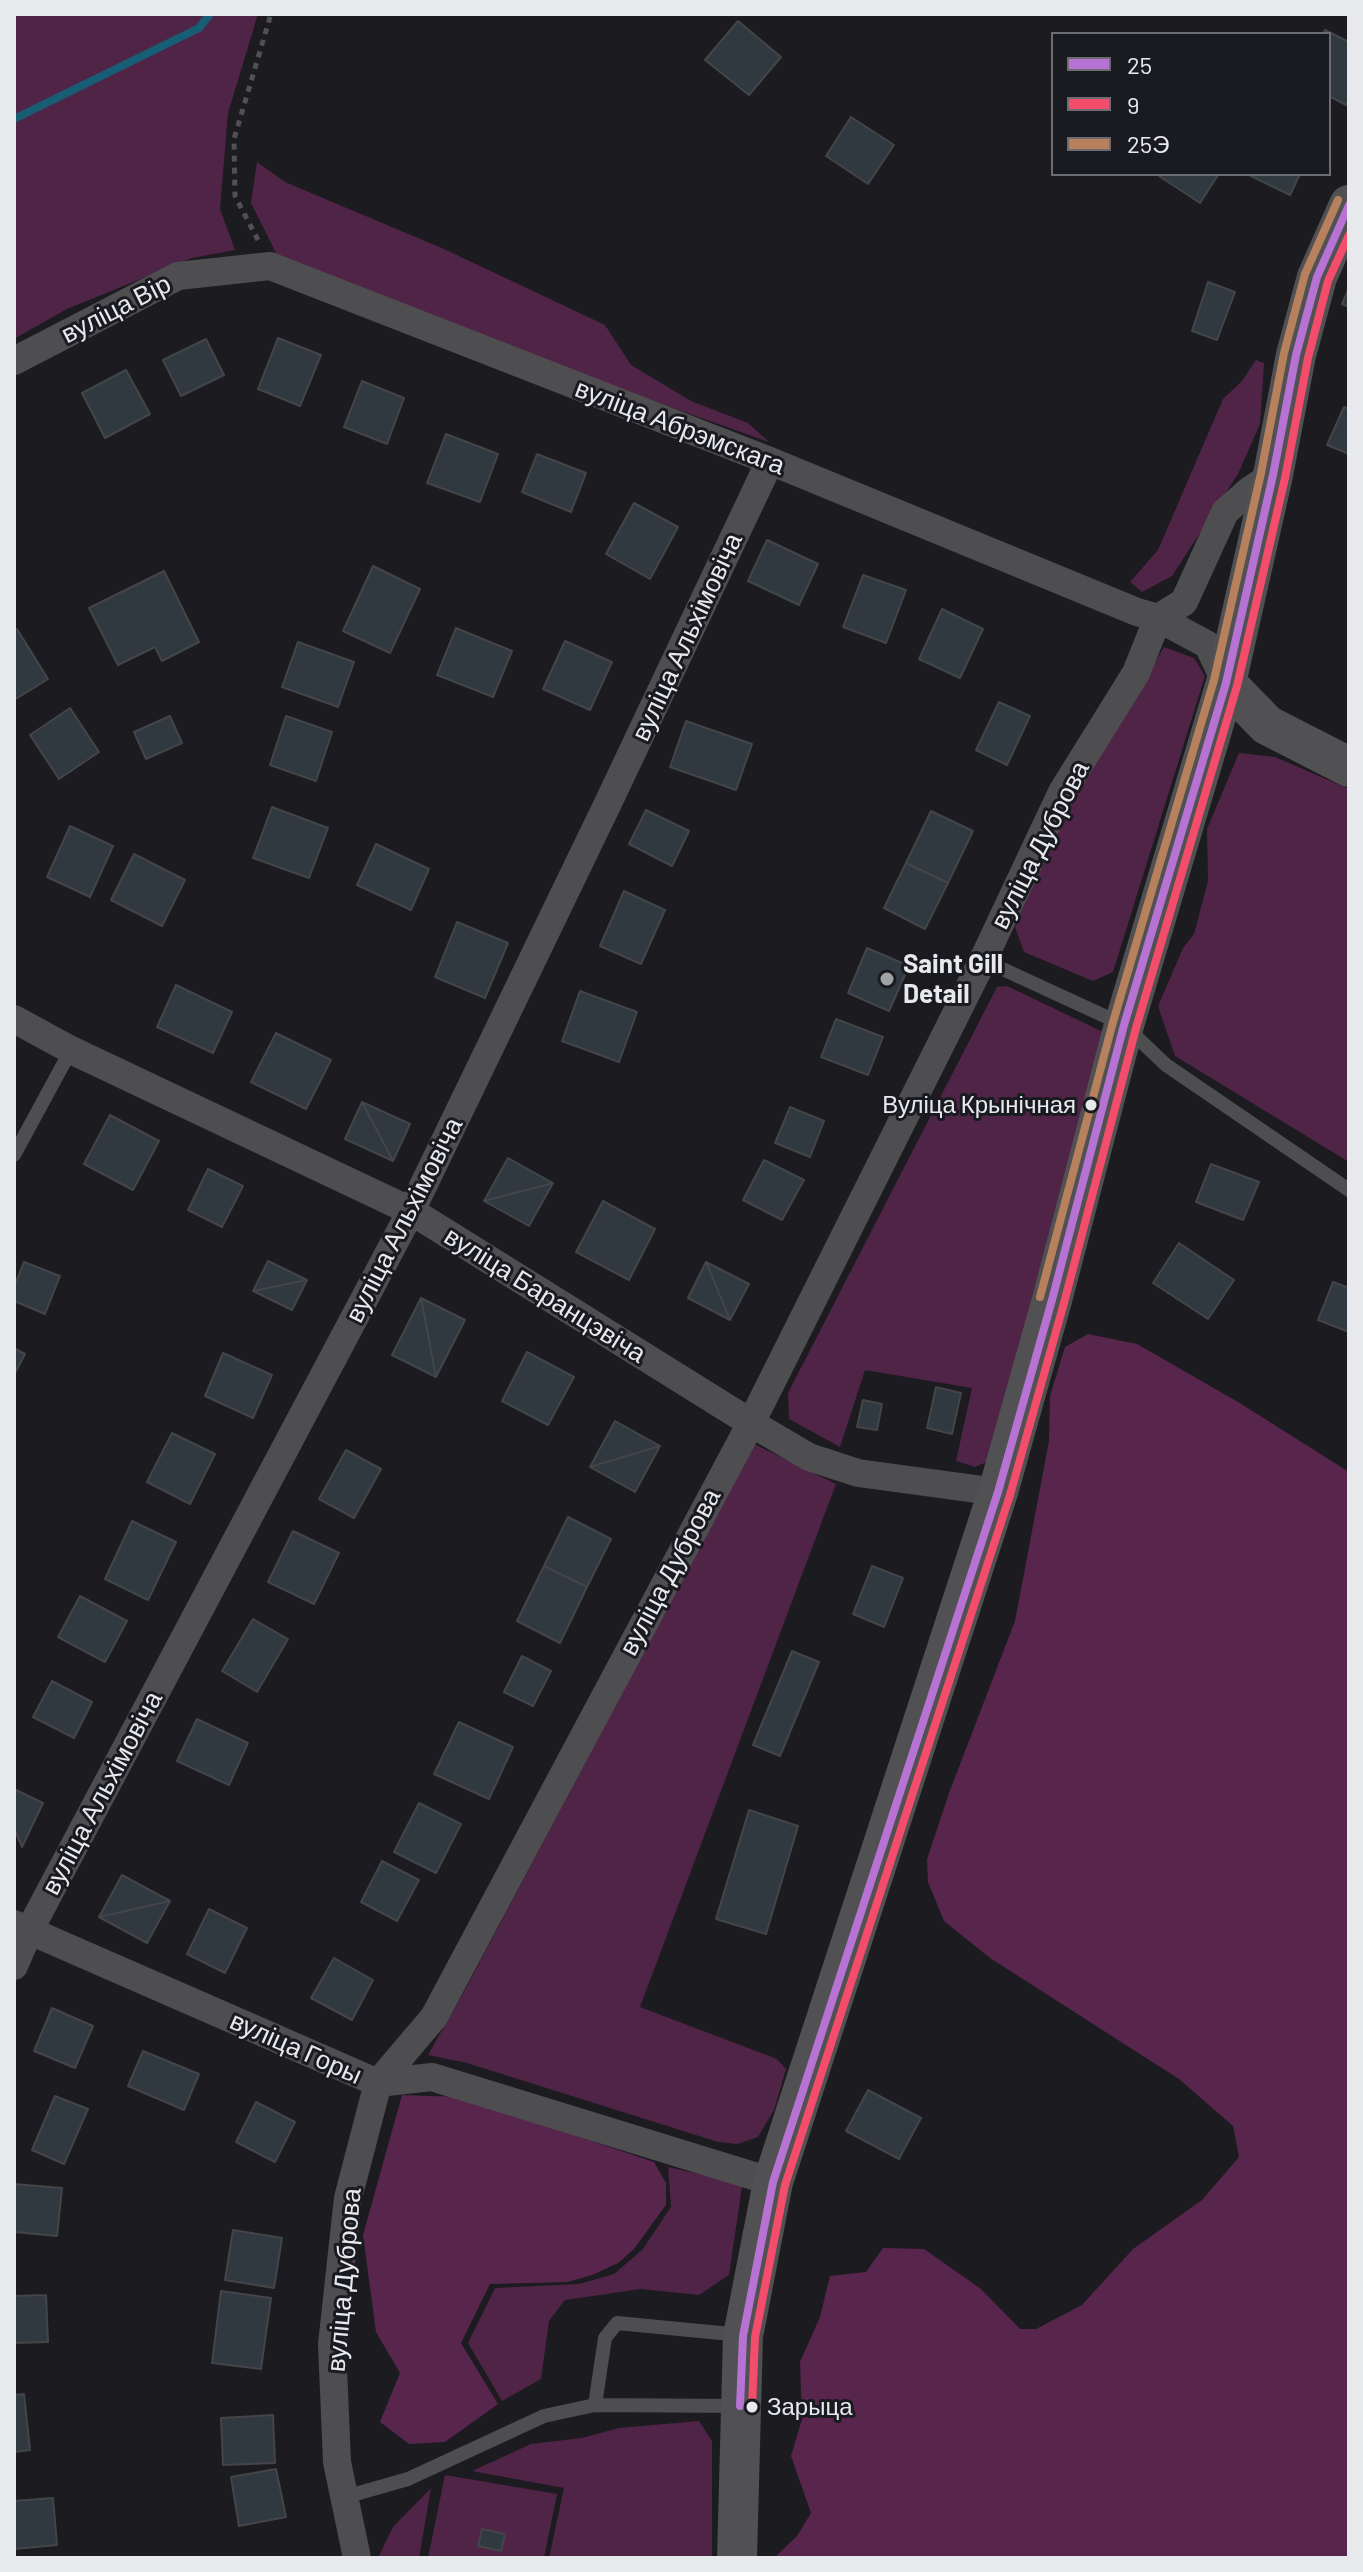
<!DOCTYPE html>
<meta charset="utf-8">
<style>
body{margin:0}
#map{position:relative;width:1363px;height:2572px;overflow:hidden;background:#1b1b20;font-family:Barlow,sans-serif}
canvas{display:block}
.frame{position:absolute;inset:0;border:16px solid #e8e9ed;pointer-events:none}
.legend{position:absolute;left:1051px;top:32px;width:280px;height:144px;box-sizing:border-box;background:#1a1a21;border:2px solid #6c6d73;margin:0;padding:10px 14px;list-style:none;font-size:24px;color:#e8e9ed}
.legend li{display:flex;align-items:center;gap:16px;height:40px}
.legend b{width:40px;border:2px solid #6c6d73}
</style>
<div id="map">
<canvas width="1363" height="2572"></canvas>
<div class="frame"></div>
<ul class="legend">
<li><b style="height:10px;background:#b673d3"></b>25</li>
<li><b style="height:10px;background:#f44d6c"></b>9</li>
<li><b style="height:10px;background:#b6815c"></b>25Э</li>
</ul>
</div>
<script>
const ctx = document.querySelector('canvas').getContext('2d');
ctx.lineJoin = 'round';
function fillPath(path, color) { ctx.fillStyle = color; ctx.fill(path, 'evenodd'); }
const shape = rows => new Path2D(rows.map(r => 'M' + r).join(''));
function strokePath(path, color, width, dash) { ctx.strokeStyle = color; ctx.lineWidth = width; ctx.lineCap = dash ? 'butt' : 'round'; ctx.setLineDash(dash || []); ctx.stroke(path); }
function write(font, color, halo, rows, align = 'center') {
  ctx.font = font + ' Barlow,sans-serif'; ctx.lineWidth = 6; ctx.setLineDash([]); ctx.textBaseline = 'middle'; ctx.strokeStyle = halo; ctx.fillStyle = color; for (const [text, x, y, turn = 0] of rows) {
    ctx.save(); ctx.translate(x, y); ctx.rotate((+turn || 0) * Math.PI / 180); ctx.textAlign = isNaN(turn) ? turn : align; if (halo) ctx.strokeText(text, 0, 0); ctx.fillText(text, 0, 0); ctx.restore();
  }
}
fillPath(shape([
 [14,14,258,14,228,113,220,209,235,250,192,258,67,309,14,339],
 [257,162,285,182,444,249,605,325,631,365,691,401,748,423,769,442,611,386,278,257,251,203],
 [1256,360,1264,363,1260,424,1238,474,1172,576,1142,592,1130,582,1158,550,1223,399,1242,381],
 [1164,647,1194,658,1205,676,1113,972,1093,981,1024,952,1015,927,1062,819],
 [1239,753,1275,757,1349,789,1349,1162,1175,1056,1158,1006,1183,948,1194,934,1208,881,1207,829],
 [1007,986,1103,1032,989,1461,975,1467,956,1461,972,1388,865,1370,840,1447,789,1419,788,1393,997,987],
 [754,1444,836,1484,640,2007,777,2059,786,2069,774,2110,758,2137,737,2144,718,2142,467,2063,428,2055,466,1988],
 [668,2167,730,2181,742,2187,729,2275,699,2295,641,2289,565,2300,549,2321,541,2379,502,2401,468,2343,495,2288,579,2284,614,2274,643,2249,671,2207],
 [699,2421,712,2441,712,2558,549,2558,564,2488,472,2471,531,2444,582,2438,619,2428],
 [445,2475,557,2494,544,2558,428,2558],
 [431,2488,419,2558,378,2558,393,2527]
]), '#502446');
fillPath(shape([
 [1088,1334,1137,1344,1238,1402,1349,1472,1349,2558,774,2558,797,2536,811,2513,791,2456,802,2419,800,2362,820,2317,830,2276,866,2272,883,2248,924,2249,981,2289,1020,2329,1036,2329,1082,2305,1133,2249,1202,2200,1239,2157,1233,2126,1179,2079,990,1958,944,1921,928,1882,927,1859,949,1793,1015,1621,1049,1441,1050,1396,1065,1347],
 [402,2095,460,2097,654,2162,666,2183,666,2205,634,2249,618,2263,592,2275,568,2282,490,2284,461,2343,498,2404,445,2442,409,2444,380,2422,400,2373,376,2332,363,2235]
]), '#58264c');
strokePath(shape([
 [14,119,199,28,210,14]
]), '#175e75', 8);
const building = shape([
 [738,21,781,57,749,95,705,60,738,21],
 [1325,30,1349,42,1349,99,1346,105,1329,96,1329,34,1323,34,1325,30],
 [851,117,894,145,868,184,826,156,851,117],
 [1161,174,1217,174,1218,175,1200,203,1159,176,1161,174],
 [1247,174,1300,174,1290,195,1247,174],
 [1208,282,1235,292,1217,340,1192,331,1208,282],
 [1349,288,1349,307,1342,304,1349,288],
 [278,338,321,355,300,406,258,389,278,338],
 [206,339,224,375,181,396,163,360,206,339],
 [126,370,150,414,105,438,82,393,126,370],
 [362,381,404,398,387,444,344,427,362,381],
 [1344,407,1349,409,1349,454,1327,445,1344,407],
 [446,434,498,454,480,502,427,483,446,434],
 [537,454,586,473,571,512,522,492,537,454],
 [634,503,678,527,650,579,606,554,634,503],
 [767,540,818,564,799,605,748,581,767,540],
 [373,566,420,589,390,653,343,631,373,566],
 [164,571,199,642,162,661,155,647,118,665,89,608,164,571],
 [863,575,906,590,886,643,843,627,863,575],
 [942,609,983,629,960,678,919,659,942,609],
 [456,628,512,651,493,697,437,675,456,628],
 [17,629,48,679,14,700,14,631,17,629],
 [565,641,612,662,590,710,543,689,565,641],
 [298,642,354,662,338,707,282,687,298,642],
 [999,702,1030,716,1007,765,976,750,999,702],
 [70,708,99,752,59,779,30,735,70,708],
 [170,716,182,743,146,759,134,732,170,716],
 [286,716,332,732,316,781,270,765,286,716],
 [686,721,752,744,736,790,670,767,686,721],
 [272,807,328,828,309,878,253,858,272,807],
 [646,810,689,831,672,866,629,844,646,810],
 [931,811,973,831,948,883,906,863,931,811],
 [70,826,113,846,90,897,47,877,70,826],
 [376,844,429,869,411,910,357,885,376,844],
 [134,854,185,880,162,926,111,900,134,854],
 [906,863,948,883,925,929,884,908,906,863],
 [624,891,665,910,641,964,600,946,624,891],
 [457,922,508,943,485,998,435,977,457,922],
 [867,948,909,966,889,1011,848,993,867,948],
 [176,985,232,1012,213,1053,157,1027,176,985],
 [580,991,637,1012,619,1062,562,1041,580,991],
 [836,1019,883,1037,868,1075,821,1057,836,1019],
 [276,1033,331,1060,306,1109,251,1082,276,1033],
 [362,1102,410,1124,393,1161,362,1102],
 [362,1102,393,1161,345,1139,362,1102],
 [790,1107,824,1121,810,1157,775,1143,790,1107],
 [110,1115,159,1141,133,1190,84,1164,110,1115],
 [508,1158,553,1183,484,1201,508,1158],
 [764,1160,804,1180,782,1220,743,1200,764,1160],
 [1211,1164,1259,1182,1243,1220,1196,1202,1211,1164],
 [208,1169,243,1186,222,1227,188,1210,208,1169],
 [553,1183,529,1226,484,1201,553,1183],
 [603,1201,655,1229,629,1280,576,1252,603,1201],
 [1179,1243,1234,1280,1208,1319,1153,1283,1179,1243],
 [268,1261,307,1280,253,1291,268,1261],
 [24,1262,60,1276,45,1314,14,1301,14,1287,24,1262],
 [706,1262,730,1320,688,1298,706,1262],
 [706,1262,749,1284,730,1320,706,1262],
 [307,1280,292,1310,253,1291,307,1280],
 [1333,1282,1349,1288,1349,1332,1318,1320,1333,1282],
 [421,1298,436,1377,392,1355,421,1298],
 [421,1298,465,1320,436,1377,421,1298],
 [14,1348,25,1354,14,1375,14,1348],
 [527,1352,574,1377,548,1425,502,1401,527,1352],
 [223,1353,272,1375,253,1418,205,1396,223,1353],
 [936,1387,961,1393,952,1434,927,1428,936,1387],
 [863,1400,882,1404,877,1430,857,1427,863,1400],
 [615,1421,660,1446,590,1467,615,1421],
 [172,1433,215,1454,190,1504,147,1482,172,1433],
 [660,1446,635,1492,590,1467,660,1446],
 [346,1450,381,1469,354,1518,319,1499,346,1450],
 [568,1517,611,1539,587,1587,544,1566,568,1517],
 [132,1521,176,1542,148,1600,105,1579,132,1521],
 [293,1531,339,1553,314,1604,268,1582,293,1531],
 [544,1566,587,1587,560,1643,517,1621,544,1566],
 [872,1566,903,1578,884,1627,853,1614,872,1566],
 [80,1596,127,1621,105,1662,58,1637,80,1596],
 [253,1619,288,1639,257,1692,222,1671,253,1619],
 [792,1651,819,1662,780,1756,753,1745,792,1651],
 [522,1656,551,1671,533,1706,504,1692,522,1656],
 [52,1681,92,1702,74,1738,33,1717,52,1681],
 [197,1719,248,1743,229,1785,177,1761,197,1719],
 [459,1722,513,1747,489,1799,434,1774,459,1722],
 [14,1789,43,1803,22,1847,14,1828,14,1789],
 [419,1803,461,1824,436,1873,394,1852,419,1803],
 [749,1810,798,1826,766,1934,716,1919,749,1810],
 [382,1861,419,1880,397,1921,361,1902,382,1861],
 [122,1875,170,1901,99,1917,122,1875],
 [170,1901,147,1943,99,1917,170,1901],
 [209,1909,247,1928,225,1973,187,1954,209,1909],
 [334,1958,373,1980,352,2020,311,1998,334,1958],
 [52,2008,93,2026,75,2068,34,2051,52,2008],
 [143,2051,199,2074,184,2110,128,2086,143,2051],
 [868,2090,921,2118,899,2159,846,2131,868,2090],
 [55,2096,88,2109,64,2164,32,2150,55,2096],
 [256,2102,295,2122,275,2162,236,2142,256,2102],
 [14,2184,62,2188,57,2236,14,2232,14,2184],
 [233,2230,282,2238,274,2288,225,2280,233,2230],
 [221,2291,271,2298,261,2369,212,2363,221,2291],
 [46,2295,48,2342,14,2343,14,2296,46,2295],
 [24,2394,30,2450,14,2452,14,2395,24,2394],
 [273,2415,275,2463,223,2465,221,2418,273,2415],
 [276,2469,286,2517,239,2526,231,2477,276,2469],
 [53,2498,57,2545,14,2549,14,2501,53,2498],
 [482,2529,505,2534,501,2551,478,2546,482,2529]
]);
fillPath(building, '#303840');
strokePath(building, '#444548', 2);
strokePath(shape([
 [258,240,235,196,234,139,271,14]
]), '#515154', 5, [6, 6]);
strokePath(shape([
 [983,960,1124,1025,1166,1065,1349,1190],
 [14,1155,71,1050],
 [595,2405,605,2338,617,2323,741,2335],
 [345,2497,408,2479,544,2416,595,2405,739,2406]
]), '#4e4e50', 14);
strokePath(shape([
 [14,361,178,276,270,266,770,461,1137,612,1158,618,1184,602,1225,512,1250,490,1273,475],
 [14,1019,71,1050,411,1211,751,1423,809,1457,858,1473,998,1492],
 [14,1924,378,2083,432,2077,773,2182],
 [14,1966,29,1931,411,1211,609,801,770,461],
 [357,2558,337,2462,332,2344,348,2198,378,2083,434,2017,751,1423,983,960,1062,792,1136,673,1158,618,1208,645,1226,683]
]), '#4e4e50', 28);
strokePath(shape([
 [1226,683,1267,725,1349,767],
 [737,2558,743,2336,773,2182,998,1492,1052,1300,1124,1025,1226,683,1273,475,1296,355,1317,277,1349,205]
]), '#515052', 40);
strokePath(shape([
 [740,2406,743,2336,773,2182,998,1492,1052,1300,1124,1025,1226,683,1273,475,1296,355,1317,277,1349,205]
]), '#b673d3', 8);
strokePath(shape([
 [752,2407,755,2337,785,2185,1010,1495,1064,1303,1136,1028,1237,686,1285,478,1308,358,1328,281,1349,235]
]), '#f44d6c', 8);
strokePath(shape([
 [1040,1297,1113,1022,1214,680,1261,473,1284,353,1305,274,1338,200]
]), '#b6815c', 8);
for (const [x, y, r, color] of [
 [887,979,8,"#a0a1a5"],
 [1091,1105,7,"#e8e9ed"],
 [752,2407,7,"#e8e9ed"]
]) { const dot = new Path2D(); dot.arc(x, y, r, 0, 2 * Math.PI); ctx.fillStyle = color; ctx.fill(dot); strokePath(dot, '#1a1a21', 3); }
write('24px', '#e8e9ed', '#1a1a21', [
 ["Вуліца Крынічная",1076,1105],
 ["Зарыца",767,2407,"left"]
], 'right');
write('26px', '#e8e9ed', '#1a1a21', [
 ["вуліца Вір",116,309,-27],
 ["вуліца Абрэмскага",680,427,21],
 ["вуліца Альхімовіча",687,637,-65],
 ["вуліца Дуброва",1040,845,-63],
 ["вуліца Альхімовіча",404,1220,-63],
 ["вуліца Баранцэвіча",545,1295,32],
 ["вуліца Дуброва",670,1572,-62],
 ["вуліца Альхімовіча",102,1793,-62],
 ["вуліца Горы",296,2048,24],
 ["вуліца Дуброва",344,2280,-85]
]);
write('bold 26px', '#e8e9ed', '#1a1a21', [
 ["Saint Gill",903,964],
 ["Detail",903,994]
], 'left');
</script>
